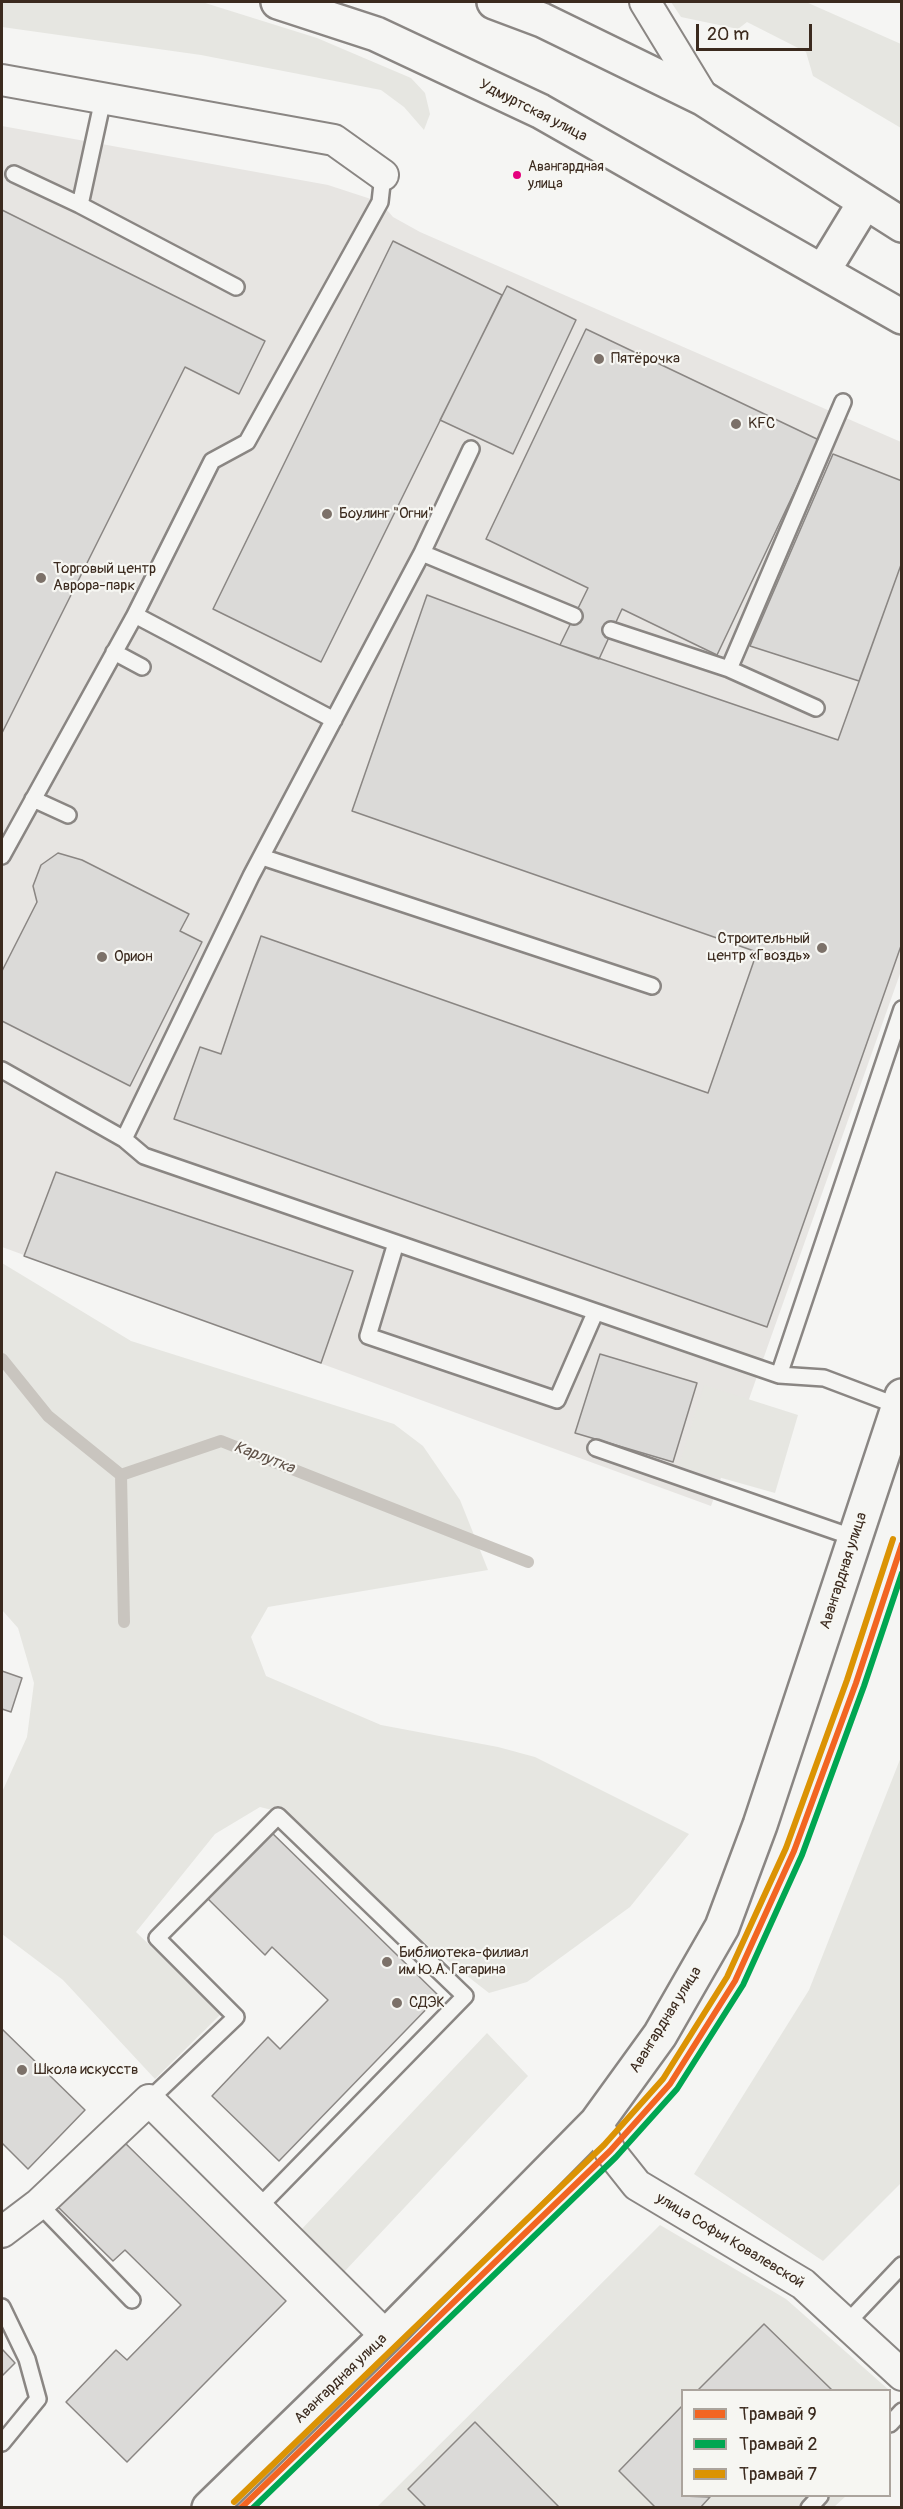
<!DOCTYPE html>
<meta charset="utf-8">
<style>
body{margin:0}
#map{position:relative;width:903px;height:2509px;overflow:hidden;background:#f5f5f3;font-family:Pangolin,sans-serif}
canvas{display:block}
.frame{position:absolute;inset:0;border:3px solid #3b2a1e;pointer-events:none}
.legend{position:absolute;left:681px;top:2389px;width:210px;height:108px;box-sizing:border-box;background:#f6f6f2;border:2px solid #aba49d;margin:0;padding:8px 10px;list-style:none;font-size:18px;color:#3b2a1e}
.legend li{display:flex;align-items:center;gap:12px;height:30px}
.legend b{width:30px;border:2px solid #aba49d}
.scale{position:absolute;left:696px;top:24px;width:116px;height:27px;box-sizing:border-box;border:3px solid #3b2a1e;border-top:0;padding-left:8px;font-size:18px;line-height:21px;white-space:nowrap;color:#3b2a1e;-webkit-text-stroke:4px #f6f6f2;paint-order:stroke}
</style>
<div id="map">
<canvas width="903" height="2509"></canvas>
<div class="frame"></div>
<ul class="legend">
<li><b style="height:8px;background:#f26522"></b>Трамвай 9</li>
<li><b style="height:8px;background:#00a651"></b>Трамвай 2</li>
<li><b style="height:8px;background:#db9304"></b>Трамвай 7</li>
</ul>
<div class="scale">20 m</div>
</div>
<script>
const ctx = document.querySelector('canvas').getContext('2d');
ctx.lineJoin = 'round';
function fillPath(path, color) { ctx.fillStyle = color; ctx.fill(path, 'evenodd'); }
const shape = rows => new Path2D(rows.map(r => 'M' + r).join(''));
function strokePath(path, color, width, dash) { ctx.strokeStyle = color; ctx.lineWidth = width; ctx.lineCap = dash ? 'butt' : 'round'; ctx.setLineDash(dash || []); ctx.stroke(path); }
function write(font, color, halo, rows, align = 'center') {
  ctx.font = font + ' Pangolin,sans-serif'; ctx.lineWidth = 4.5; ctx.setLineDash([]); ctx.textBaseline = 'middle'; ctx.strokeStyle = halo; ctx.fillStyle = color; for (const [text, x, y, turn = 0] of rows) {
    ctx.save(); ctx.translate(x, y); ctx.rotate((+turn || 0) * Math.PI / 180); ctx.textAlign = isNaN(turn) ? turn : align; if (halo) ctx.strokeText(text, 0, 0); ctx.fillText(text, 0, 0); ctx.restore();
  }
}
fillPath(shape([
 [2,126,328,185,380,202,393,217,420,232,901,442,901,971,711,1506,2,1247]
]), '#e7e5e2');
fillPath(shape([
 [2,2,202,2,317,38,411,78,425,93,430,114,424,130,404,107,381,90,201,55,2,27],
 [671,2,806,2,901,44,901,128,813,76,806,52,747,22,738,29,681,17],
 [2,1263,131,1341,394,1424,423,1446,460,1500,488,1570,268,1607,251,1637,266,1676,381,1725,498,1747,535,1757,689,1834,630,1907,527,1982,489,1993,398,1922,288,1814,260,1807,215,1834,136,1932,221,2014,155,2079,63,1980,2,1934,2,1792,27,1737,34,1683,18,1628,2,1610],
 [704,1385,798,1415,775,1493,679,1466],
 [901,1757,901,2183,823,2261,694,2174,809,1990],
 [487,2033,528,2076,344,2272,299,2232],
 [660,2225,786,2299,889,2390,682,2390,682,2496,846,2496,834,2507,376,2508]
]), '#e6e6e1');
strokePath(shape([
 [2,1359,48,1416,121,1475,221,1441,528,1562],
 [121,1475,124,1622]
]), '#c9c5bf', 12);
const building = shape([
 [2,210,265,341,239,394,185,367,2,733,2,210],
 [393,241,502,295,321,662,213,609,393,241],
 [507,286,576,320,513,454,440,420,507,286],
 [586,329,819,440,717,655,622,609,599,659,560,645,588,588,486,539,586,329],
 [833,454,902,481,902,562,859,681,750,646,833,454],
 [902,562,902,943,767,1327,174,1119,200,1047,221,1054,261,936,708,1093,757,952,352,811,427,595,560,645,838,740,902,562],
 [58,853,82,860,189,914,180,931,202,942,130,1086,2,1021,2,971,37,902,33,886,41,865,58,853],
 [56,1172,353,1271,321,1363,24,1256,56,1172],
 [600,1354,697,1383,673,1462,575,1433,600,1354],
 [2,1671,22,1678,11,1712,2,1709,2,1671],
 [269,1830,439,1996,279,2161,212,2096,268,2037,280,2049,328,2000,272,1947,265,1955,205,1896,269,1830],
 [2,2029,85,2110,28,2169,2,2143,2,2029],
 [122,2140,286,2301,127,2462,66,2402,116,2350,127,2360,181,2305,125,2250,113,2261,57,2206,122,2140],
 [764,2324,832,2390,698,2390,764,2324],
 [2,2349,15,2363,2,2376,2,2349],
 [682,2406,682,2496,710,2497,700,2508,656,2508,619,2471,682,2406],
 [475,2422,560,2508,427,2508,408,2489,475,2422]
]);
fillPath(building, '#dbdad8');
strokePath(building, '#8a8683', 1.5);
const service = shape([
 [103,99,80,205,236,287],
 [14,174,80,205],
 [422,553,471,449],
 [135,615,334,720],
 [611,630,729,669,843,402],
 [114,652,142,667],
 [729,669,816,708],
 [33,799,68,815],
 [2,856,135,615,212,461,247,442,380,202,383,175],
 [262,857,652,986],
 [2,1070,124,1139,144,1156,779,1375,824,1378,898,1406],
 [124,1139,251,876,422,553,574,616],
 [396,1243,368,1336,557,1400,595,1313],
 [779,1375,902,1009],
 [596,1448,855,1538],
 [149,2100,236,2017,157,1938,278,1816,465,1996,259,2207],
 [39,2204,132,2300],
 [2,2307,27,2359,38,2399,2,2443],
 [846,2324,902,2265],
 [890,2424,902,2411],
 [809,2508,820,2496]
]);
const minor = shape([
 [645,2,704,99],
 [2,80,334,140,383,175],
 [597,2122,610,2151,637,2185,803,2284,902,2375],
 [2,2232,39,2204,149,2100,386,2336]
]);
const tertiary = shape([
 [209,2508,386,2336,597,2122,660,2035,722,1927,760,1825,902,1396]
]);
const primary = shape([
 [278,2,376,34,540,111,902,317],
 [494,2,542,20,704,99,902,225],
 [823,271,865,202]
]);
strokePath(service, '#8a8683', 20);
strokePath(minor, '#8a8683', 34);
strokePath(tertiary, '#8a8683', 38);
strokePath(primary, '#8a8683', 38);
strokePath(service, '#f5f5f3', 15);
strokePath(minor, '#f5f5f3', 30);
strokePath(tertiary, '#f5f5f3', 33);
strokePath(primary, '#f5f5f3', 33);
strokePath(shape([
 [241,2508,610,2151,670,2084,735,1981,794,1851,856,1683,902,1544]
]), '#f26522', 6);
strokePath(shape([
 [253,2508,616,2157,677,2089,743,1985,802,1855,864,1686,902,1573]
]), '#00a651', 6);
strokePath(shape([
 [234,2502,604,2145,663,2079,727,1977,786,1848,847,1680,893,1539]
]), '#db9304', 6);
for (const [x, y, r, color] of [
 [517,175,5,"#e5007d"],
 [599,359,6,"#7c7169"],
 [736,424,6,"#7c7169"],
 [327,514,6,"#7c7169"],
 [41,578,6,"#7c7169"],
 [822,948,6,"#7c7169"],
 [102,957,6,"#7c7169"],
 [387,1962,6,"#7c7169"],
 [397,2003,6,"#7c7169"],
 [22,2070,6,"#7c7169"]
]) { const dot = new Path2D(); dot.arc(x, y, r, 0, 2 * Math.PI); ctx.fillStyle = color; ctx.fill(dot); strokePath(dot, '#f6f6f2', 2); }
write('14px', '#3b2a1e', '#f6f6f2', [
 ["Авангардная",528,167],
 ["улица",528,184]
], 'left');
write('15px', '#3b2a1e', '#f6f6f2', [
 ["Удмуртская улица",533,111,27],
 ["Авангардная улица",844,1571,-72],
 ["Авангардная улица",666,2020,-58],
 ["улица Софьи Ковалевской",730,2241,31],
 ["Авангардная улица",341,2379,-44]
]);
write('15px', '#3b2a1e', '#f6f6f2', [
 ["Пятёрочка",611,359],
 ["KFC",748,424],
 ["Боулинг \"Огни\"",339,514],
 ["Торговый центр",53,569],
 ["Аврора-парк",53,586],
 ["Строительный",810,939,"right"],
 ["центр «Гвоздь»",810,956,"right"],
 ["Орион",114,957],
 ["Библиотека-филиал",399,1953],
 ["им Ю.А. Гагарина",399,1970],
 ["СДЭК",409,2003],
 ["Школа искусств",34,2070]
], 'left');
write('italic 16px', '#605248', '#f6f6f2', [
 ["Карлутка",264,1458,21]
]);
</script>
